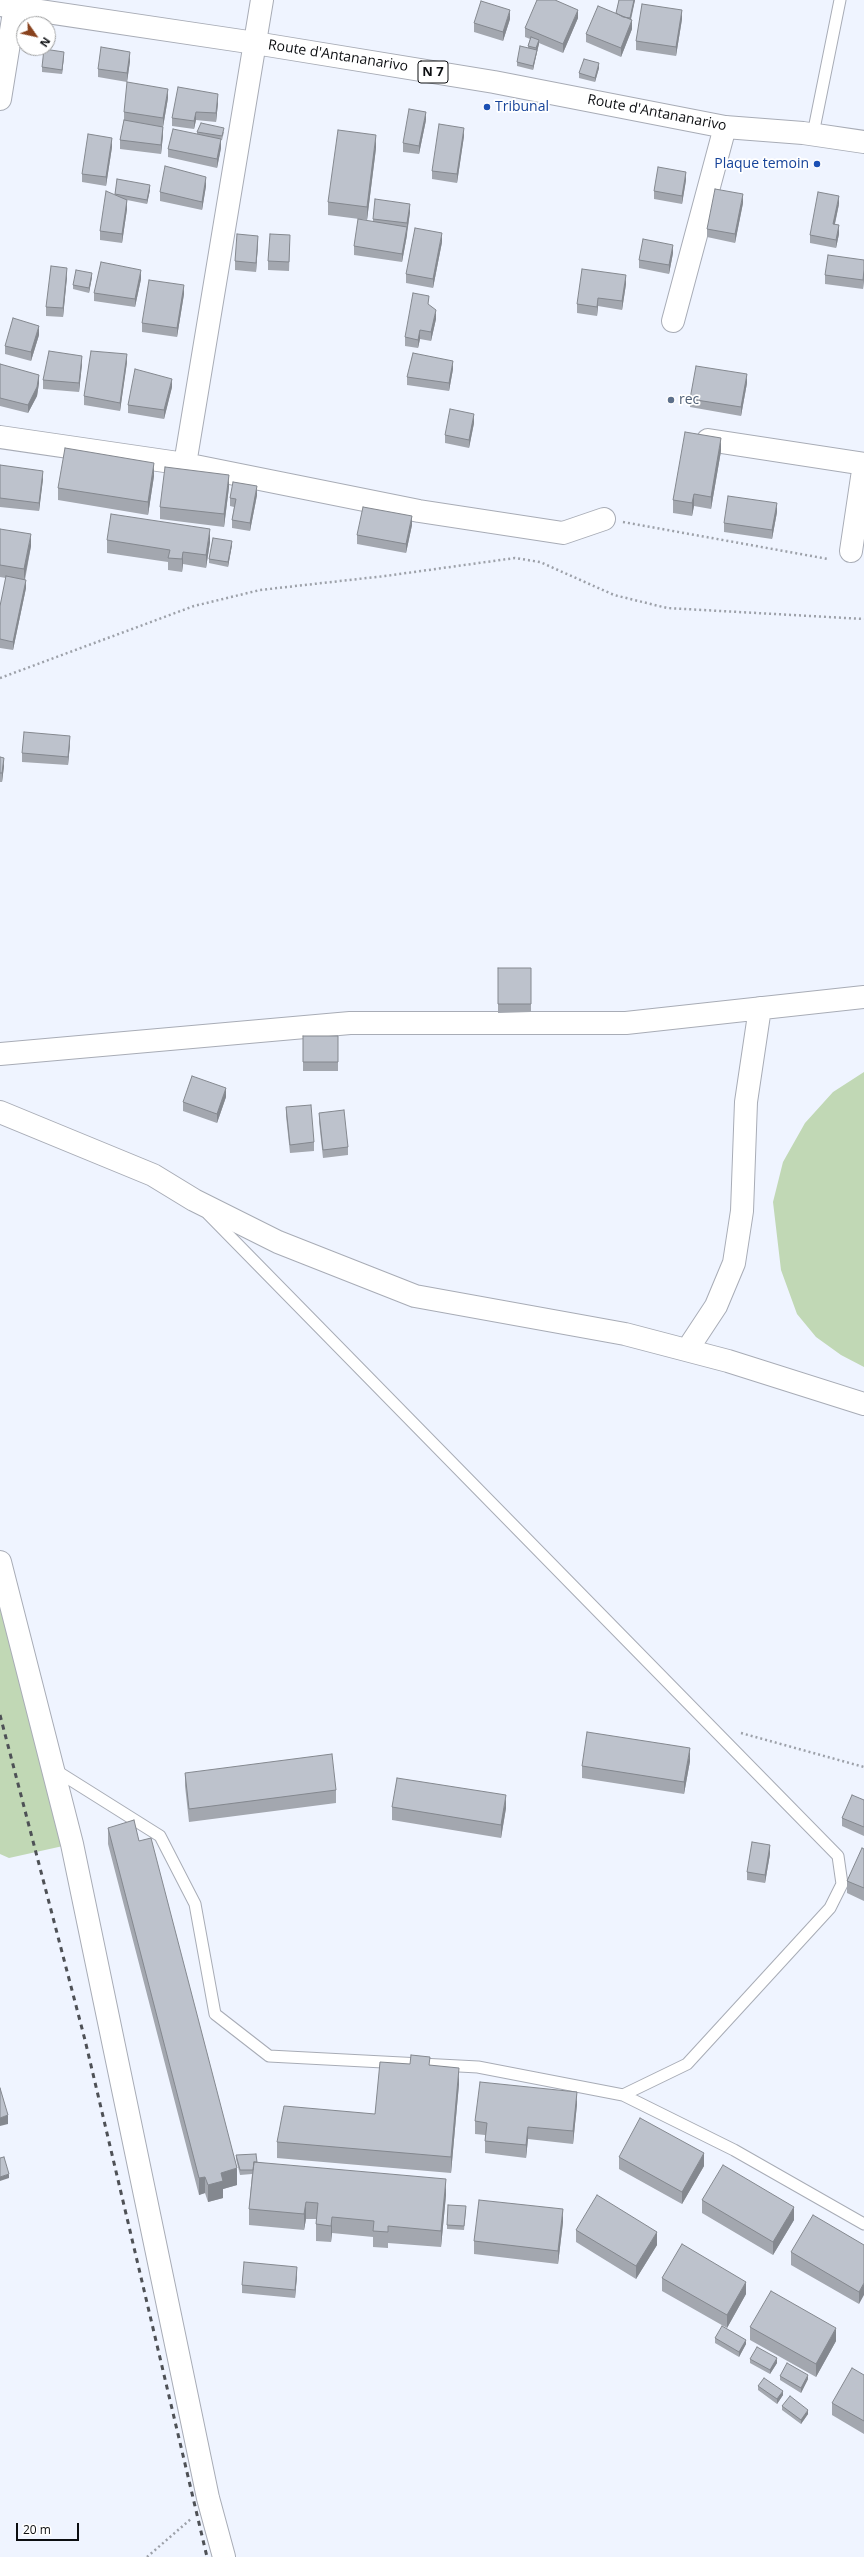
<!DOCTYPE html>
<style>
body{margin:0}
#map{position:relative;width:864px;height:2557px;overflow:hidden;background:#eff4ff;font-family:"Open Sans",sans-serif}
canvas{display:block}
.north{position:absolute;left:16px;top:16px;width:40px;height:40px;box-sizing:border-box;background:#fff;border:1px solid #9e9fa0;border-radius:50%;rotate:124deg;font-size:11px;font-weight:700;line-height:16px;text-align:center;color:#0c0e11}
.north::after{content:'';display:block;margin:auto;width:14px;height:18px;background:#89421d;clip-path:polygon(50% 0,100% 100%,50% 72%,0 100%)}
.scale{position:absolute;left:16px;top:2523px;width:63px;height:18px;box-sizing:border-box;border:2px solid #0c0e11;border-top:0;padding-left:5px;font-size:12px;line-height:14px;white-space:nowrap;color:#0c0e11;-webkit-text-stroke:3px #fff;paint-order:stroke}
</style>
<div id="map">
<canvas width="864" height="2557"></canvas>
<div class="north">N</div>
<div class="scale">20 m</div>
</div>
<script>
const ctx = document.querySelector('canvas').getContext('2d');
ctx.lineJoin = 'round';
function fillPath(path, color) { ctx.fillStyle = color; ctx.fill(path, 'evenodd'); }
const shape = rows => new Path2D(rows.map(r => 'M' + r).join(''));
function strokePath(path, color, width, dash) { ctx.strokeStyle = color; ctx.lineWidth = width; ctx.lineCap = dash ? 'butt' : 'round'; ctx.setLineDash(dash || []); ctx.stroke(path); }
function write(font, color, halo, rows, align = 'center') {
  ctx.font = font + ' "Open Sans",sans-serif'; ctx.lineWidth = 3.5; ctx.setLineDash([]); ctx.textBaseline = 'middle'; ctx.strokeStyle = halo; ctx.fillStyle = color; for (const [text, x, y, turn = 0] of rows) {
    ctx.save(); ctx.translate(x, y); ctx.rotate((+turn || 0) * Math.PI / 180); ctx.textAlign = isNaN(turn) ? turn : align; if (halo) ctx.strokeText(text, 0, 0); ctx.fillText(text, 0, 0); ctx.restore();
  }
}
fillPath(shape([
 [864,1072,864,1367,841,1355,816,1337,797,1314,781,1270,773,1202,783,1162,805,1123,833,1092],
 [0,1562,72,1844,9,1858,0,1854]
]), '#c1d8b5');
const service = shape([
 [813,134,840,0],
 [208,1214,838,1856,842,1884,830,1908,687,2064,623,2095],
 [55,1770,160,1836,195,1904,215,2014,269,2056,478,2067,623,2095,734,2150,864,2224]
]);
const minor = shape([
 [0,99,16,0],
 [673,321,725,127],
 [0,437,185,464,419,511,563,533,604,519],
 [708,440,864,464],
 [185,464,262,0],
 [851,551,864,464],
 [0,1054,350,1023,626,1023,864,997],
 [0,1112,153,1175,194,1200,278,1242,415,1296,625,1334,728,1361,864,1404],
 [687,1350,716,1306,734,1263,742,1211,746,1102,760,1008],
 [0,1562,72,1844,208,2498,224,2557]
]);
const primary = shape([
 [0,5,255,43,494,82,725,127,803,133,864,142]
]);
strokePath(service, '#a8acb6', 13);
strokePath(minor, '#a8acb6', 24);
strokePath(primary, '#a8acb6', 24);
strokePath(shape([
 [623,522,828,559],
 [0,678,194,606,260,590,385,576,515,558,540,562,614,595,667,608,864,619],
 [741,1733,864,1767],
 [147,2557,192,2518]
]), '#9da1a9', 2.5, [2, 3]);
strokePath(service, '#fff', 11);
strokePath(minor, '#fff', 22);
strokePath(primary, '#fff', 22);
strokePath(shape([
 [0,1715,85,2040,207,2557]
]), '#4e5156', 3, [5, 5]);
fillPath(shape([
 [619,0,635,0,631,20,632,29,621,57,586,42,586,34,616,13],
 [578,18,563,53,539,43,533,70,517,66,517,62,528,48,528,46,530,39,525,37,525,28],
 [510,19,503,41,474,32,474,23],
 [682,19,676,56,636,50,636,41],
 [64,56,62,74,42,72,42,67],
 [130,61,127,82,98,77,98,69],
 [599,68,595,82,579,78,579,73],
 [168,98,163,127,163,135,161,154,120,149,120,140,124,120,124,112],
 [218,103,216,122,196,120,194,129,172,126,172,118],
 [426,120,419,154,403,152,403,143],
 [197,132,224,132,222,140,221,140,221,148,217,168,168,157,168,149,197,134],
 [464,136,457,183,432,179,432,171],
 [112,147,106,186,82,182,82,174],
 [376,148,367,220,328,215,328,202],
 [117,179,150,190,147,204,127,200,127,209,122,243,100,240,100,231,115,195],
 [686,180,682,204,654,199,654,191],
 [206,186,202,210,160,201,160,192],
 [743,203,735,243,707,237,707,229],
 [839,204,835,224,839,234,836,248,810,243,810,235],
 [410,212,407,235,402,262,354,255,354,246,373,221,373,219],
 [442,242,433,288,406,283,406,274],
 [290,243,289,271,268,270,268,261],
 [258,244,256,272,235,270,235,261],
 [673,253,669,274,639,268,639,260],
 [864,260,864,278,863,289,825,284,825,275],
 [67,277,63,317,46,316,46,307],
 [92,277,89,293,73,289,73,285],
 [141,279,135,307,94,301,94,293],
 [626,284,622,310,598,306,597,316,577,313,577,304],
 [184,294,177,337,142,332,142,323],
 [429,305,436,319,431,341,420,339,418,348,405,346,405,337],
 [39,335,31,361,5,354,5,346],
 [127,362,120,411,84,405,84,396],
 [0,364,39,383,37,396,28,413,0,406],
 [82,364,79,392,43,389,43,380],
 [453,369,449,391,407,385,407,377],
 [747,383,741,416,690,407,690,399],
 [172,387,164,419,128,413,128,405],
 [474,423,469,448,445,443,445,435],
 [721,451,711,509,694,506,692,516,673,513,673,500],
 [0,465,43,479,39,511,0,507],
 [154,476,148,515,58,500,58,488],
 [229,487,224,527,160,519,160,507],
 [257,495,250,531,232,528,232,520,234,507,230,506,230,498],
 [777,512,772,539,724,532,724,523],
 [412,525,406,553,357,544,357,535],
 [0,529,31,546,25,580,26,588,13,650,0,648,0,606,6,578,0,577],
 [107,540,210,542,206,568,183,564,182,572,168,570,168,562,107,553],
 [232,545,228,567,209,563,209,559],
 [70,744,68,765,22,762,22,753],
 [0,757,4,766,2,782,0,782],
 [498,968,531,968,531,1012,498,1013],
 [303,1036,338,1036,338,1071,303,1071],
 [226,1097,217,1123,183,1111,183,1102],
 [286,1107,314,1142,314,1151,290,1153,286,1116],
 [319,1113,348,1147,348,1155,323,1158,319,1122],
 [690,1761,684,1794,582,1778,582,1766],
 [185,1773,336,1790,336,1803,189,1822,185,1786],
 [864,1800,864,1836,842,1826,842,1818],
 [392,1807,506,1808,501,1838,392,1820],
 [108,1828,237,2185,223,2189,223,2198,208,2202,205,2193,199,2195,108,1844],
 [864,1849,864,1901,847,1893,847,1881],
 [770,1854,765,1883,747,1880,747,1872],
 [410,2064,430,2065,459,2084,451,2173,277,2158,277,2142,375,2114],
 [577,2104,573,2144,528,2139,526,2158,485,2153,485,2135,475,2134,475,2121],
 [236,2155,257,2162,446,2195,441,2247,388,2243,388,2248,373,2247,373,2237,332,2233,331,2242,316,2241,316,2219,306,2219,304,2230,249,2225,249,2209,252,2174,240,2175,236,2159],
 [619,2157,704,2166,682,2204,619,2169],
 [702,2200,794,2220,773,2255,702,2213],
 [466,2210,464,2230,447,2229,447,2225],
 [563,2222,558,2264,474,2254,474,2241],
 [576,2230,657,2245,636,2279,576,2242],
 [864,2245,859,2304,791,2265,791,2252],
 [297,2276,295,2298,242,2293,242,2285],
 [662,2278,746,2294,727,2328,662,2291],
 [750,2327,836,2341,816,2377,750,2340],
 [715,2338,746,2344,739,2357,715,2343],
 [750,2359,777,2363,770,2374,750,2363],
 [864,2375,864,2434,832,2415,832,2403],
 [780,2376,808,2379,801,2393,780,2380],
 [758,2386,783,2395,777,2404,758,2390],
 [782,2406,808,2414,801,2424,782,2410]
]), '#a3a7af');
fillPath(shape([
 [634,0,635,0,630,22,630,18],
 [510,10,510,19,503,41,503,32],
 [578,10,578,18,563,53,563,44],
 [682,10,682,19,676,56,676,47],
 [632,20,632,29,621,57,621,48],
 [539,40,539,44,537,52,533,70,533,66,536,51,536,48],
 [64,52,64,56,62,74,62,70],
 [130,52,130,61,127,82,127,73],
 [599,63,599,68,595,82,595,78],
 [168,89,168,98,163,127,163,118],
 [218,94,218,103,216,122,216,113],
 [196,112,196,120,194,129,194,121],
 [426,112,426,120,419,154,419,146],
 [163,127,163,135,161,154,161,145],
 [464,128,464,136,457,183,457,174],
 [376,135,376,148,367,220,367,207],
 [112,138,112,147,106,186,106,177],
 [221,139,221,148,217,168,217,159],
 [686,172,686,180,682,204,682,196],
 [206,177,206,186,202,210,202,202],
 [150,185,150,190,147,204,147,200],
 [743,194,743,203,735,243,735,234],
 [839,196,839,204,833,232,833,224],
 [127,200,127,209,122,243,122,234],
 [410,204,410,212,407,232,407,223],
 [839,225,839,234,836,248,836,240],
 [407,227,407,235,402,262,402,254],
 [442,233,442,242,433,288,433,279],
 [258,236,258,244,256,272,256,263],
 [673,245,673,253,669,274,669,265],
 [67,268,67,277,63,317,63,308],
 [141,270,141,279,135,307,135,299],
 [864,270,864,278,863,289,863,280],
 [92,273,92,277,89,293,89,288],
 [626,275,626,284,622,310,622,301],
 [184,285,184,294,177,337,177,328],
 [598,298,598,306,597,316,597,307],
 [436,310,436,319,431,341,431,332],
 [39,326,39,335,31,361,31,352],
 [420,330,420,339,418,348,418,340],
 [127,354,127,362,120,411,120,403],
 [82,356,82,364,79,392,79,383],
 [453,361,453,369,449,391,449,383],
 [747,374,747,383,741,416,741,407],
 [39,375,39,383,37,396,28,413,28,405],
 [172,379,172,387,164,419,164,410],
 [474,414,474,423,469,448,469,440],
 [721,438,721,451,711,509,711,497],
 [154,463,154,476,148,515,148,502],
 [43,471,43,479,39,511,39,503],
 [229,475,229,487,224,527,224,514],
 [257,486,257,495,250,531,250,523],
 [694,494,694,506,692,516,692,503],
 [777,503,777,512,772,539,772,530],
 [412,516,412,525,406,553,406,544],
 [210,529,210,542,206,568,206,555],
 [31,534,31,546,24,581,24,569],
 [232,541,232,545,228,567,228,562],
 [183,552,183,564,182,572,182,559],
 [26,580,26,588,13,650,13,642],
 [70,736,70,744,68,765,68,757],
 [4,758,4,766,2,782,2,773],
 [226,1088,226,1097,217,1123,217,1114],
 [690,1748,690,1761,684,1794,684,1782],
 [506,1795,506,1808,501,1838,501,1825],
 [770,1845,770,1854,765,1883,765,1875],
 [459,2068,459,2084,451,2173,451,2157],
 [577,2092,577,2104,573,2144,573,2131],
 [8,2115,8,2124,0,2126,0,2118],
 [528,2127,528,2139,526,2158,526,2145],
 [704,2153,704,2166,682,2204,682,2192],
 [237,2168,237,2185,223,2189,223,2198,208,2202,208,2185,221,2173],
 [9,2174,9,2178,0,2181,0,2177],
 [205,2177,205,2193,199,2195,199,2178],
 [446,2179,446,2195,441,2247,441,2231],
 [306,2202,306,2219,304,2230,304,2214],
 [794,2207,794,2220,773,2255,773,2242],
 [563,2209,563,2222,558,2264,558,2251],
 [332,2217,332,2233,331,2242,331,2226],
 [657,2232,657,2245,636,2279,636,2266],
 [297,2267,297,2276,295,2298,295,2290],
 [746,2282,746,2294,727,2328,727,2315],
 [864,2283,864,2295,859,2304,859,2292],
 [836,2328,836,2341,816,2377,816,2364],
 [746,2340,746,2344,739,2357,739,2352],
 [777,2358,777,2363,770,2374,770,2370],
 [808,2375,808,2379,801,2393,801,2388],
 [783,2391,783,2395,777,2404,777,2399],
 [808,2410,808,2414,801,2424,801,2420]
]), '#84888f');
const building = shape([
 [537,0,555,0,578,10,563,44,525,28,537,0],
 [619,0,634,0,630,18,623,17,616,13,619,0],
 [481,1,510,10,503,32,474,23,481,1],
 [642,4,682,10,676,47,636,41,642,4],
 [598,6,632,20,621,48,586,34,598,6],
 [531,37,539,40,536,48,528,46,531,37],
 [520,46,537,50,533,66,517,62,520,46],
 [101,47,130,52,127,73,98,69,101,47],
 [44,49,64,52,62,70,42,67,44,49],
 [584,59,599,63,595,78,579,73,584,59],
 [127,82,168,89,163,118,124,112,127,82],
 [178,87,218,94,216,113,196,112,194,121,172,118,178,87],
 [409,109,426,112,419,146,403,143,409,109],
 [124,120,163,127,161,145,120,140,124,120],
 [201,123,224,128,222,136,197,132,201,123],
 [439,124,464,128,457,174,432,171,439,124],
 [173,129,221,139,217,159,168,149,173,129],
 [338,130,376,135,367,207,328,202,338,130],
 [88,134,112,138,106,177,82,174,88,134],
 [165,166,206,177,202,202,160,192,165,166],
 [658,167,686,172,682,196,654,191,658,167],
 [117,179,150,185,147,200,115,194,117,179],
 [715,189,743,194,735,234,707,229,715,189],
 [106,191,127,200,122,234,100,231,106,191],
 [818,192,839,196,833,224,839,225,836,240,810,235,818,192],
 [375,199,410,204,407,223,373,219,375,199],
 [358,219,407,227,402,254,354,246,358,219],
 [415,228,442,233,433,279,406,274,415,228],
 [237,234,258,236,256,263,235,261,237,234],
 [270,234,290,235,289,262,268,261,270,234],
 [643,239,673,245,669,265,639,260,643,239],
 [828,255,864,260,864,270,863,280,825,275,828,255],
 [101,262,141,270,135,299,94,293,101,262],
 [51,266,67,268,63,308,46,307,51,266],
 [582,269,626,275,622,301,598,298,597,307,577,304,582,269],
 [76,270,92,273,89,288,73,285,76,270],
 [149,280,184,285,177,328,142,323,149,280],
 [413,293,429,296,428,304,436,310,431,332,420,330,418,340,405,337,413,293],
 [13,318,39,326,31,352,5,346,13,318],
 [49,351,82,356,79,383,43,380,49,351],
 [91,351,127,354,120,403,84,396,91,351],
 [413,353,453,361,449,383,407,377,413,353],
 [0,364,39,375,37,387,28,405,0,398,0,364],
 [696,366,747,374,741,407,690,399,696,366],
 [135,369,172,379,164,410,128,405,135,369],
 [450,409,474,414,469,440,445,435,450,409],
 [685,432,721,438,711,497,694,494,692,503,673,500,685,432],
 [65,448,154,463,148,502,58,488,65,448],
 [0,465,43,471,39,503,0,498,0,465],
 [165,467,229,475,224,514,160,507,165,467],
 [233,482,257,486,250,523,232,520,236,499,230,498,233,482],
 [728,496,777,503,772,530,724,523,728,496],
 [363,507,412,516,406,544,357,535,363,507],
 [111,514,210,529,206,555,183,552,182,559,168,558,170,550,107,540,111,514],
 [0,529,31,534,24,569,0,565,0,529],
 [213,538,232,541,228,562,209,559,213,538],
 [6,576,26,580,13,642,0,639,0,606,6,576],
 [24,732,70,736,68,757,22,753,24,732],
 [0,757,4,758,2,773,0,773,0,757],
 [498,968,531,968,531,1004,498,1004,498,968],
 [303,1036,338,1036,338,1062,303,1062,303,1036],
 [192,1076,226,1088,217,1114,183,1102,192,1076],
 [311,1105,314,1142,290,1145,286,1107,311,1105],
 [344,1110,348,1147,323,1150,319,1113,344,1110],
 [587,1732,690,1748,684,1782,582,1766,587,1732],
 [332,1754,336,1790,189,1809,185,1773,332,1754],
 [397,1778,506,1795,501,1825,392,1807,397,1778],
 [852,1795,864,1800,864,1827,842,1818,852,1795],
 [134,1820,139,1841,151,1838,237,2168,221,2173,223,2181,208,2185,205,2177,199,2178,108,1828,134,1820],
 [752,1842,770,1845,765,1875,747,1872,752,1842],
 [862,1848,864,1849,864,1888,847,1881,862,1848],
 [411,2055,430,2057,429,2065,459,2068,451,2157,277,2142,284,2106,375,2114,380,2062,410,2064,411,2055],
 [480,2082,577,2092,573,2131,528,2127,526,2145,485,2141,487,2123,475,2121,480,2082],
 [0,2088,8,2115,0,2118,0,2088],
 [640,2118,704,2153,682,2192,619,2157,640,2118],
 [256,2154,257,2162,254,2162,253,2170,240,2170,236,2155,256,2154],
 [4,2157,9,2174,0,2177,0,2158,4,2157],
 [254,2162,446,2179,441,2231,388,2226,388,2232,373,2231,374,2221,332,2217,331,2226,316,2224,318,2203,306,2202,304,2214,249,2209,254,2162],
 [723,2165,794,2207,773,2242,702,2200,723,2165],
 [597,2195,657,2232,636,2266,576,2230,597,2195],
 [479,2200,563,2209,558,2251,474,2241,479,2200],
 [448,2205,466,2206,464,2226,447,2225,448,2205],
 [813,2215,864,2245,864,2283,859,2292,791,2252,813,2215],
 [682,2244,746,2282,727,2315,662,2278,682,2244],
 [244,2262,297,2267,295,2290,242,2285,244,2262],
 [771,2291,836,2328,816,2364,750,2327,771,2291],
 [722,2326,746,2340,739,2352,715,2338,722,2326],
 [757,2347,777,2358,770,2370,750,2359,757,2347],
 [787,2363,808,2375,801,2388,780,2376,787,2363],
 [852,2368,864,2375,864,2421,832,2403,852,2368],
 [764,2378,783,2391,777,2399,758,2386,764,2378],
 [790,2396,808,2410,801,2420,782,2406,790,2396]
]);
fillPath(building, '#bdc2cc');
strokePath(building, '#84888f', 1);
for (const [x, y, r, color] of [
 [487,107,4,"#1a4fb4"],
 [817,164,4,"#1a4fb4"],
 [671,400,4,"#5c6f8a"]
]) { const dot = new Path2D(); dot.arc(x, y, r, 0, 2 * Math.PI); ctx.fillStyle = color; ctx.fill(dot); strokePath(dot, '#fff', 1.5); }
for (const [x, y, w] of [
 [433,72,30]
]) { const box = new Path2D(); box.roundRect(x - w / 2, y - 11, w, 22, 3); ctx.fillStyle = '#fff'; ctx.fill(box); strokePath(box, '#0c0e11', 1); }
write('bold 13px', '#0c0e11', null, [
 ["N 7",433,72]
]);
write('14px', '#0c0e11', '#fff', [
 ["Route d'Antananarivo",338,56,9],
 ["Route d'Antananarivo",657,113,11]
]);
write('14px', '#164399', '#fff', [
 ["Tribunal",495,107],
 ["Plaque temoin",809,164,"right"]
], 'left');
write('14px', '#4e5e75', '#fff', [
 ["rec",679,400]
], 'left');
</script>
